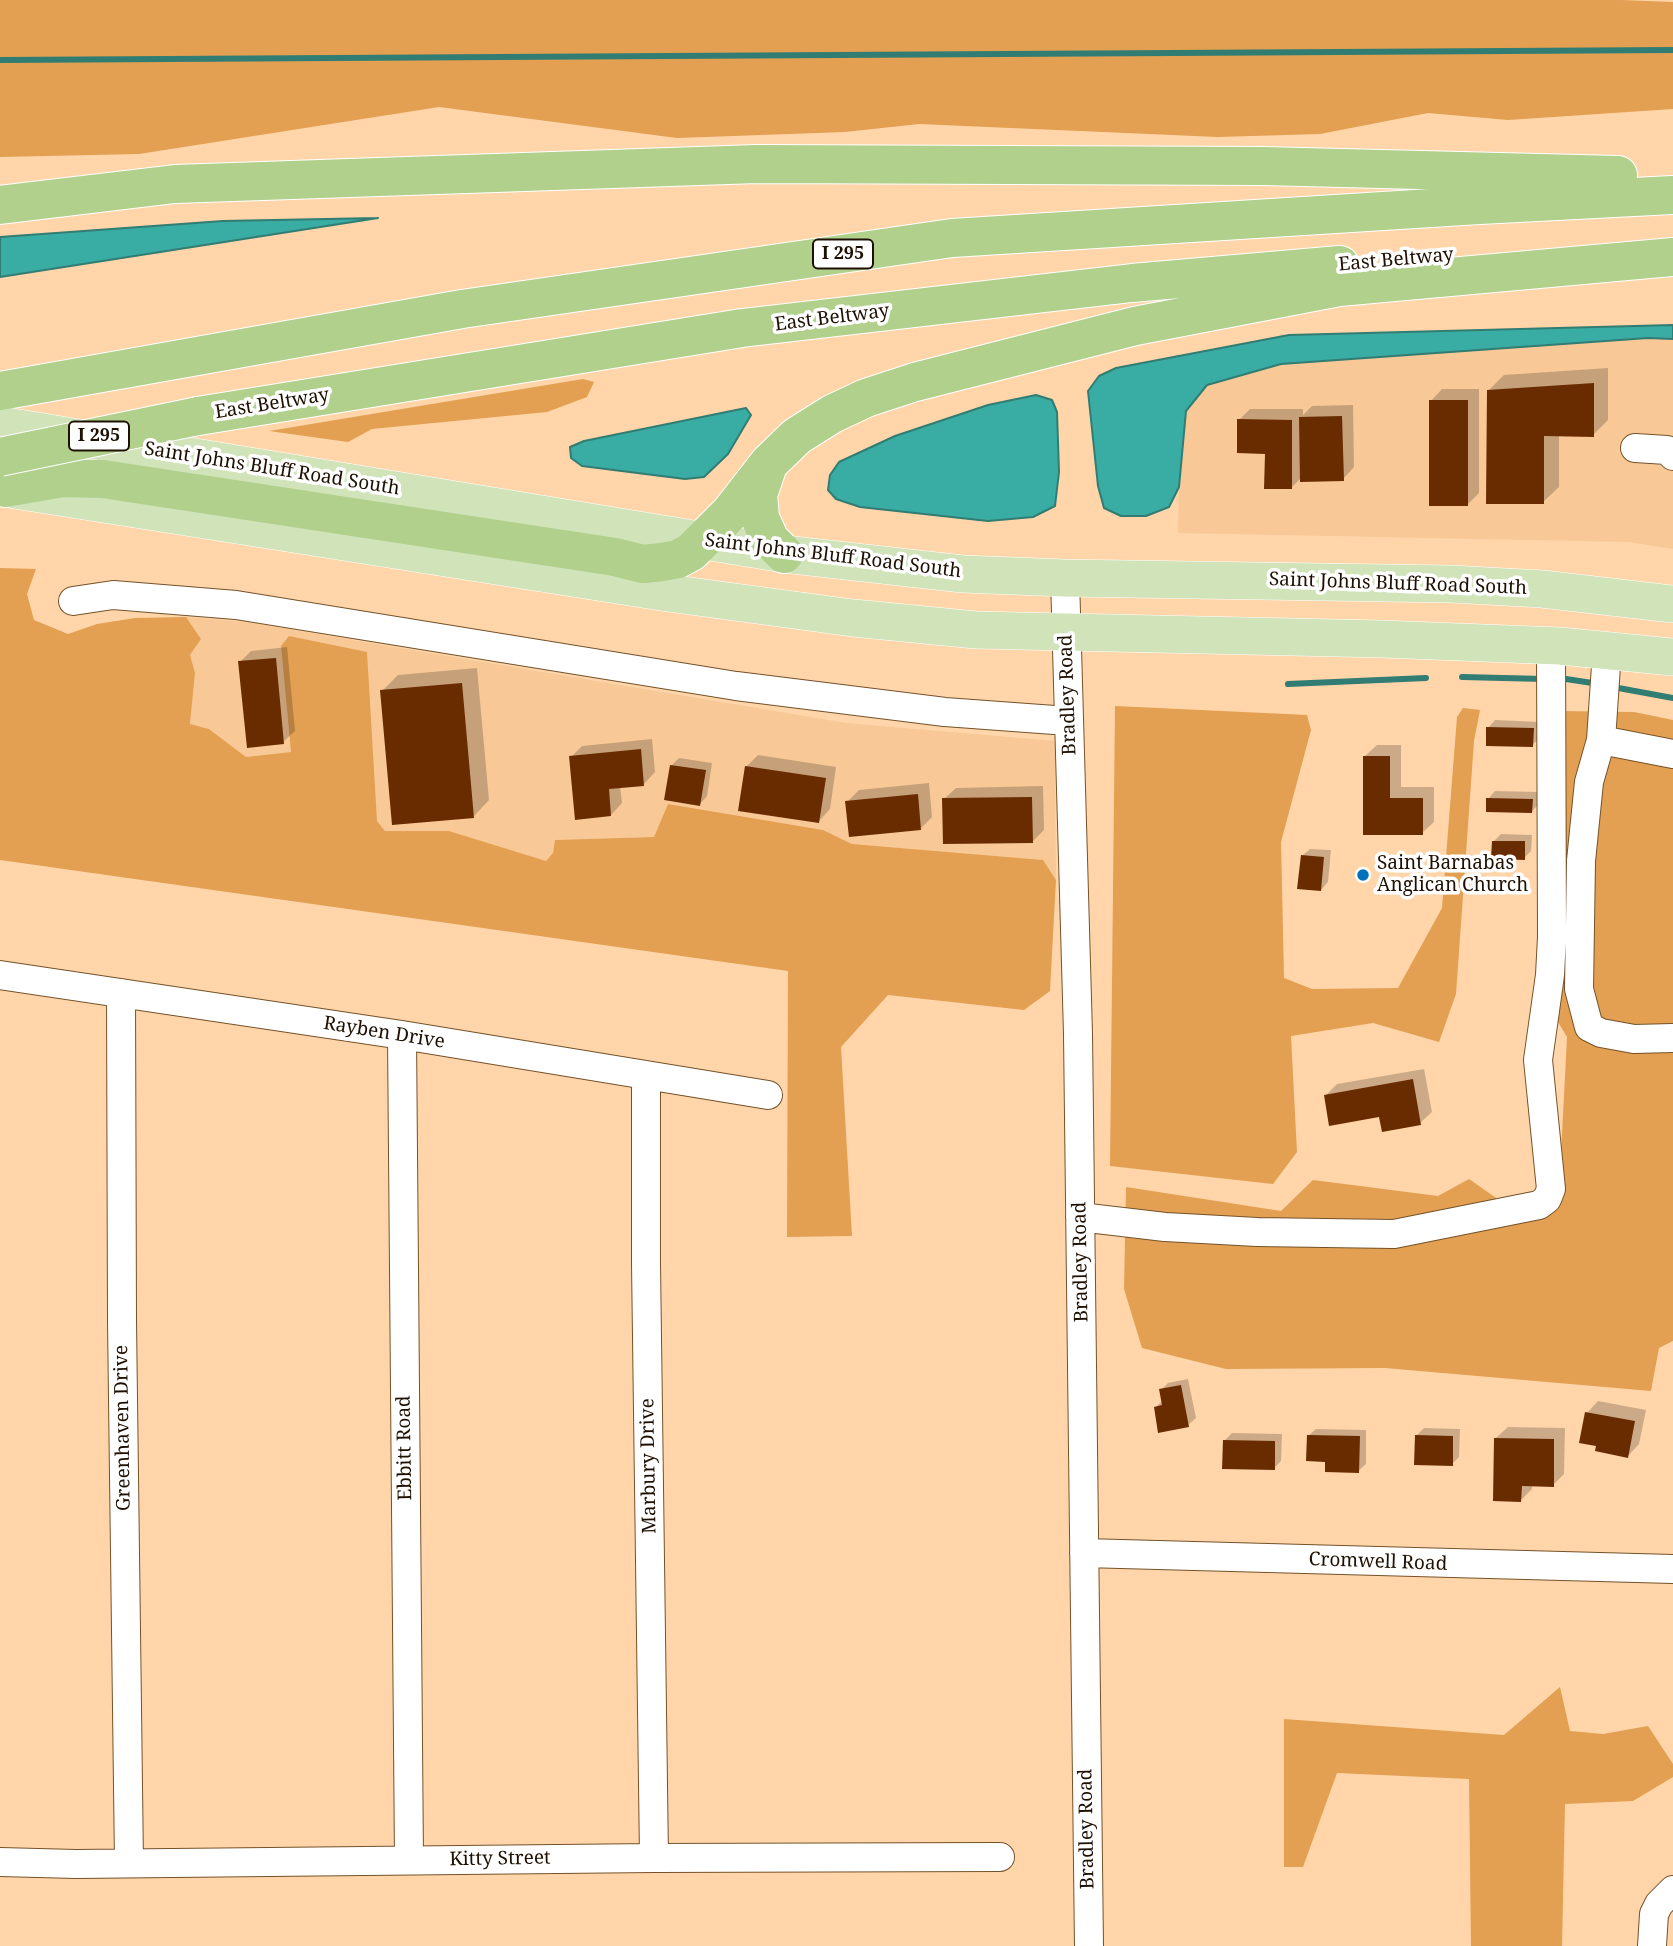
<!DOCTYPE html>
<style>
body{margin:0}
canvas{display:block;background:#ffd5a9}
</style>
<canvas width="1673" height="1946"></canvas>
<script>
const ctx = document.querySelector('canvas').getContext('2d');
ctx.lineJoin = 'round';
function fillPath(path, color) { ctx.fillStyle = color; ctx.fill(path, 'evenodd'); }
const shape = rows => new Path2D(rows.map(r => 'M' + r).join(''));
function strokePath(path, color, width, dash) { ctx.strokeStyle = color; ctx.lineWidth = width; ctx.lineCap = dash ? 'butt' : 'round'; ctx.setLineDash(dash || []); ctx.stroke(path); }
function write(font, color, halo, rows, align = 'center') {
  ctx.font = font + ' "Noto Serif",serif'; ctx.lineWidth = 7; ctx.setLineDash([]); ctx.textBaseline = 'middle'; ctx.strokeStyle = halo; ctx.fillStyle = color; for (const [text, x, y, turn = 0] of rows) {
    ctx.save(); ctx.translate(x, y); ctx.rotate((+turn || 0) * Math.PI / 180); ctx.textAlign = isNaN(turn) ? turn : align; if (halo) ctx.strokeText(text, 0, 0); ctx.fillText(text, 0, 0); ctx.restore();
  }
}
fillPath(shape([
 [1648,338,1673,339,1673,549,1629,542,1178,533,1179,487,1186,411,1207,385,1281,364],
 [186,617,246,622,846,723,1055,741,1056,880,1042,860,852,844,823,830,668,804,655,837,555,840,553,853,546,862,449,831,385,831,377,821,281,646,291,752,246,757,209,729,190,724,195,673,190,655,201,639]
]), '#f8c997');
fillPath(shape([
 [0,0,1621,0,1673,2,1673,109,1508,120,1428,113,1320,134,1218,137,919,124,845,132,677,138,439,107,139,154,0,157],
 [583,379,594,382,587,397,547,412,372,429,348,442,269,431],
 [0,568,36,569,27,594,34,620,68,634,97,624,135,618,186,617,201,639,190,655,195,673,190,724,209,729,246,757,291,752,281,646,289,636,367,652,377,821,385,831,449,831,546,861,553,853,555,840,654,837,668,804,823,830,852,844,1043,860,1056,880,1050,991,1024,1010,888,995,841,1047,852,1236,787,1237,788,971,0,860],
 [1115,706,1307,715,1311,730,1281,842,1284,978,1312,989,1398,988,1442,908,1457,717,1463,708,1480,710,1474,741,1456,994,1439,1042,1373,1023,1291,1036,1297,1152,1273,1184,1110,1166],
 [1558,711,1634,712,1673,720,1673,1341,1659,1348,1651,1391,1385,1368,1226,1369,1142,1348,1124,1289,1126,1187,1281,1211,1313,1180,1438,1196,1469,1179,1525,1218,1559,1193,1567,1037,1555,1017],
 [1560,1687,1570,1731,1603,1734,1648,1726,1673,1764,1673,1777,1633,1801,1565,1804,1562,1946,1471,1946,1469,1779,1337,1773,1303,1867,1284,1867,1284,1719,1504,1735]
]), '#e3a052');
const water = shape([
 [378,218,0,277,0,237,223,221,378,218],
 [1673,325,1673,339,1648,338,1281,364,1207,385,1186,411,1179,487,1169,507,1146,516,1121,516,1104,508,1098,486,1088,391,1099,376,1116,368,1289,335,1673,325],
 [1036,395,1052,400,1057,412,1059,472,1055,506,1033,517,988,521,860,507,836,499,828,490,830,475,839,462,895,436,988,405,1036,395],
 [746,408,751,415,728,454,704,477,685,479,582,466,571,458,570,447,584,441,746,408]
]);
fillPath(water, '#39aca4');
strokePath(water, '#317d73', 2);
fillPath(shape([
 [1608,368,1608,420,1593,435,1559,434,1559,487,1543,502,1488,391,1504,375],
 [1442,389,1479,389,1479,493,1467,505,1431,401],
 [1353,405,1354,467,1343,479,1302,477,1291,488,1266,452,1239,420,1250,409,1303,409,1303,415,1312,406],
 [287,647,295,731,283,742,240,662,251,651],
 [477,668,489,800,474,816,382,691,398,675],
 [1495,720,1540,722,1540,738,1532,745,1488,728],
 [652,739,655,772,644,784,620,786,622,803,611,815,571,757,582,746],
 [1377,745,1401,745,1401,787,1434,787,1434,822,1422,833,1365,833,1365,756],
 [758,755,836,767,830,809,819,821,746,767],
 [679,758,712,763,707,796,700,804,672,765],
 [929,783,932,817,921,828,847,802,859,790],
 [1043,786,1044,830,1032,842,944,799,956,788],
 [1495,791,1539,792,1539,804,1532,811,1488,799],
 [1501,834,1532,835,1531,851,1524,858,1493,842],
 [1310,849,1331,850,1328,882,1321,890,1302,856],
 [1424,1069,1432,1112,1420,1123,1381,1115,1326,1095,1337,1084],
 [1188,1379,1196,1418,1188,1425,1156,1407,1163,1400,1161,1390,1168,1383],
 [1598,1401,1646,1410,1639,1444,1628,1456,1598,1445,1587,1413],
 [1508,1427,1565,1428,1564,1474,1553,1485,1532,1485,1532,1489,1521,1500,1496,1438],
 [1424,1428,1460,1429,1459,1457,1452,1464,1416,1436],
 [1316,1429,1366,1430,1366,1464,1358,1471,1327,1460,1308,1436],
 [1232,1433,1282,1434,1281,1461,1274,1468,1224,1441]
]), '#0003');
strokePath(shape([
 [0,60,1673,50],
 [1462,677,1544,679],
 [1566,679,1599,684],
 [1288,684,1426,678],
 [1613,687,1673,698]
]), '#317d73', 6);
fillPath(shape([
 [1594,383,1594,437,1544,436,1544,504,1486,504,1487,390],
 [1429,400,1468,400,1468,506,1429,506],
 [1342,416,1344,481,1300,482,1299,417],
 [1237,419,1292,420,1292,489,1264,489,1265,454,1237,453],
 [276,658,284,744,247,748,238,661],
 [462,683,474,818,392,825,380,690],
 [1486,727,1534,728,1533,747,1486,746],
 [641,749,644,786,609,789,611,816,575,820,569,756],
 [1363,756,1390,756,1390,798,1423,798,1423,835,1363,835],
 [670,765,706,770,700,806,664,800],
 [745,766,826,778,819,823,738,811],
 [918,794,921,830,849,837,845,801],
 [1032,797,1033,843,943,844,942,798],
 [1486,798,1533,799,1532,813,1486,812],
 [1492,841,1525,841,1525,860,1491,859],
 [1301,855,1324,857,1321,891,1297,889],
 [1413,1079,1421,1125,1382,1132,1379,1117,1329,1126,1324,1095],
 [1181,1385,1189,1427,1158,1433,1154,1407,1162,1405,1159,1389],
 [1585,1412,1635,1421,1628,1458,1595,1451,1596,1446,1579,1443],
 [1307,1435,1360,1436,1359,1473,1325,1472,1325,1462,1306,1461],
 [1415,1435,1453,1436,1453,1466,1414,1465],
 [1494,1438,1554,1439,1554,1487,1522,1486,1521,1502,1493,1501],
 [1223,1440,1275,1441,1275,1470,1222,1469]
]), '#692b00');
const minor = shape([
 [1635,448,1667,450,1673,456],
 [1065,578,1078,1034,1089,1946],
 [73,601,113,595,236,605,736,686,945,712,1068,721],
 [1607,651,1601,740,1589,782,1581,861,1579,989,1589,1027,1601,1033,1634,1039,1673,1038],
 [1601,740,1673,754],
 [0,975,402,1035,768,1095],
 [121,993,122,1321,129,1863],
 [402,1035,409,1860],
 [646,1075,646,1263,654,1858],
 [1080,1217,1165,1227,1257,1232,1394,1234,1539,1205,1547,1199,1551,1189,1538,1060,1550,975,1552,937,1551,646],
 [1084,1553,1673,1569],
 [0,1862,76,1864,654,1858,1000,1857],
 [1652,1946,1654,1914,1659,1904,1673,1890]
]);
const major = shape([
 [0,425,784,554,963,574,1065,578,1451,584,1542,589,1673,604],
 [15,490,668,593,853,618,976,630,1382,639,1560,646,1673,657]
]);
const highway = shape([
 [0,205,175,184,757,164,1263,166,1618,175],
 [0,391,462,309,952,238,1479,205,1673,195],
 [198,416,742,328,1132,283,1340,265],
 [767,468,758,495,760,518,770,540,784,554],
 [5,488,63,478,103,479,615,557,643,564,662,562,678,559,691,552,730,513,769,463,797,436,832,414,866,398,915,382,1135,326,1339,287,1673,257]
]);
strokePath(minor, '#755229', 30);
strokePath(major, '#fff', 38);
strokePath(highway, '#fff', 40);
strokePath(minor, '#fff', 28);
strokePath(major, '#d0e3b9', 37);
strokePath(highway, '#b0d08b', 38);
const highwayBridge = shape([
 [0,457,198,416]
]);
strokePath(highwayBridge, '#fff', 40, []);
strokePath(highwayBridge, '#b0d08b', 38);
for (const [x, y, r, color] of [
 [1363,875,7,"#026fba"]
]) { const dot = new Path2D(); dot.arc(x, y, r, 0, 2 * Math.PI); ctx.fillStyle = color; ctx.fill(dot); strokePath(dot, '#fff', 2.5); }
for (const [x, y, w] of [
 [843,254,60],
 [99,436,60]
]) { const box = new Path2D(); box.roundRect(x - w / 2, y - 14.5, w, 29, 5); ctx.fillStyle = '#fff'; ctx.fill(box); strokePath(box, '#1e1002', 2); }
write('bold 18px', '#1e1002', null, [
 ["I 295",843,254],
 ["I 295",99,436]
]);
write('19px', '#1e1002', '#fff', [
 ["East Beltway",1396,260,-5],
 ["East Beltway",832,318,-7],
 ["East Beltway",272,404,-9],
 ["Saint Johns Bluff Road South",272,469,9],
 ["Saint Johns Bluff Road South",833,556,7],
 ["Saint Johns Bluff Road South",1398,584,2],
 ["Bradley Road",1068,695,-92],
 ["Rayben Drive",384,1033,9],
 ["Bradley Road",1081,1262,-91],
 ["Greenhaven Drive",123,1428,-91],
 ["Ebbitt Road",405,1448,-91],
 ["Marbury Drive",649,1466,-91],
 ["Cromwell Road",1378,1562,2],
 ["Bradley Road",1087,1829,-91],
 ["Kitty Street",500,1859,-1]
]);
write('19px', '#1e1002', '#fff', [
 ["Saint Barnabas",1377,864],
 ["Anglican Church",1377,886]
], 'left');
</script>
